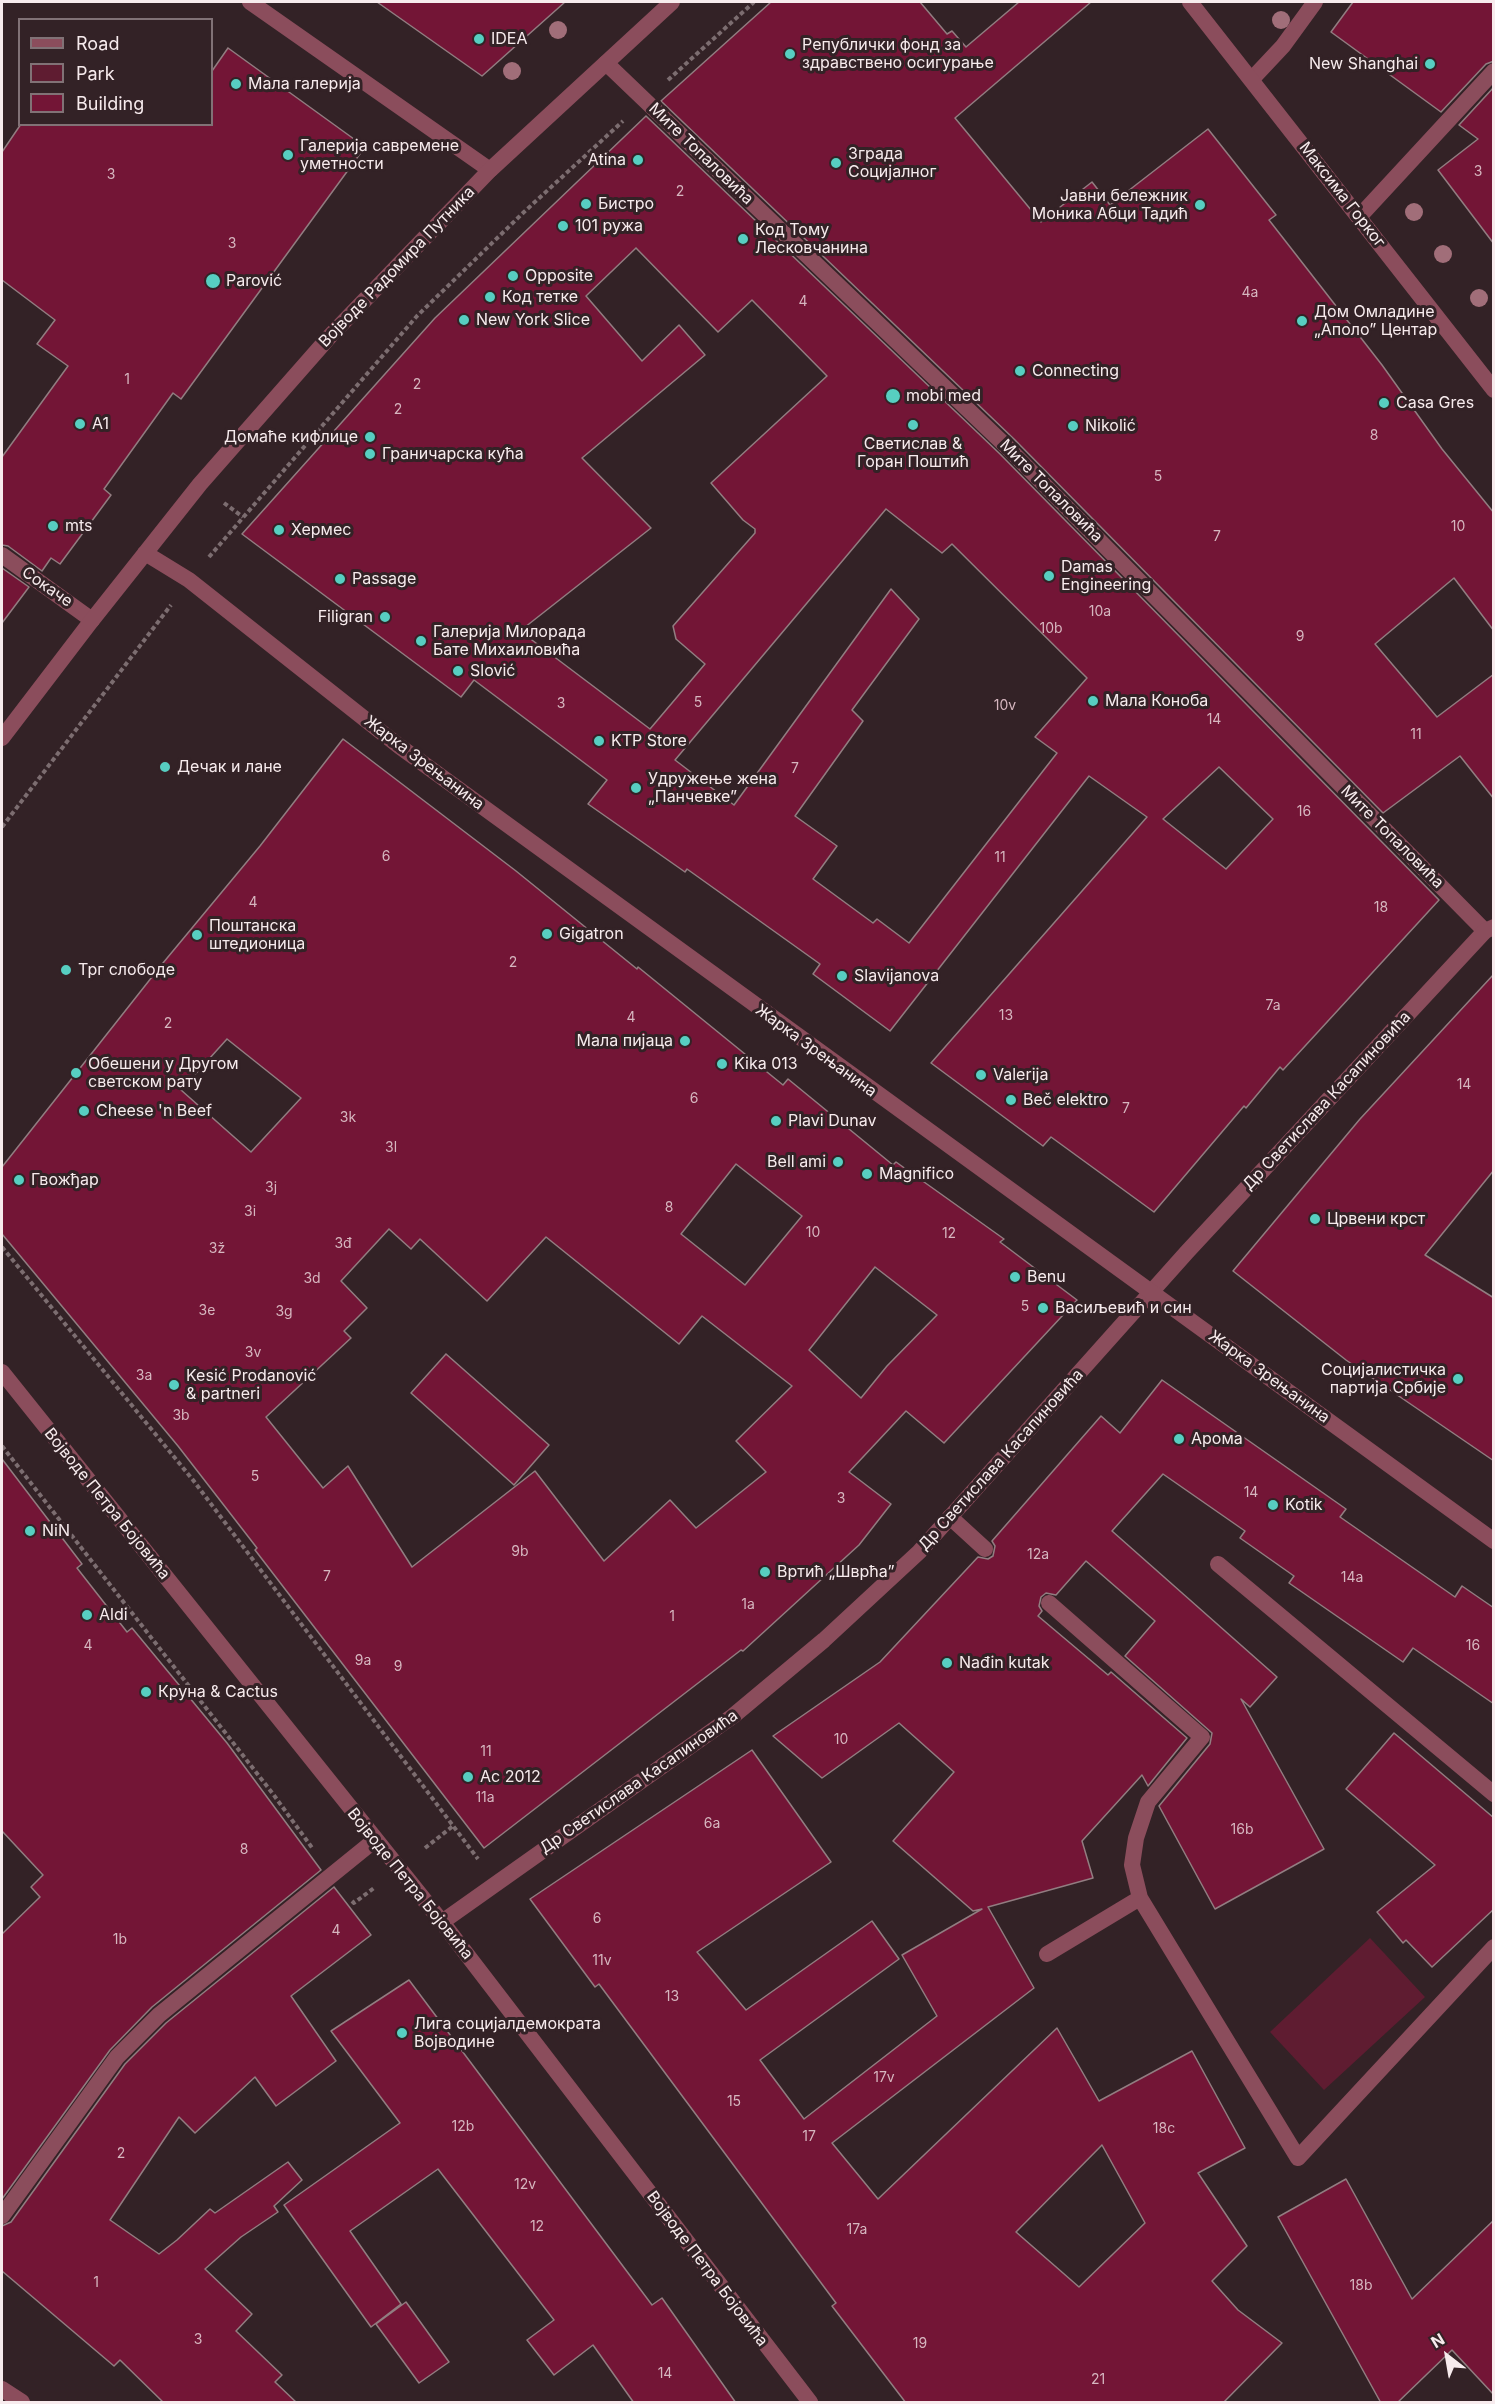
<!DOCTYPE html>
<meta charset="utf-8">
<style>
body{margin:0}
#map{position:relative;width:1495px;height:2404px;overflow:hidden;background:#332226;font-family:Inter,sans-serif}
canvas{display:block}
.frame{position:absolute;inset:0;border:3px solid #f7ebed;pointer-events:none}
.legend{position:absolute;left:18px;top:18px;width:195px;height:108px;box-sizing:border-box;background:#332226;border:2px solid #817276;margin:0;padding:8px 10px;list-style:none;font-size:18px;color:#f7ebed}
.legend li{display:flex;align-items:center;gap:12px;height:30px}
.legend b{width:30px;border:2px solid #817276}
.north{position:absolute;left:1417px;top:2326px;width:60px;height:60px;-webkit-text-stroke:4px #332226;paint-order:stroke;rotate:329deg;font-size:16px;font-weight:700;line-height:24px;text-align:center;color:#f7ebed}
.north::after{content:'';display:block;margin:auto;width:21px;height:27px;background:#f7ebed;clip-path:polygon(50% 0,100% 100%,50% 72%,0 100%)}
</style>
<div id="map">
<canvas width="1495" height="2404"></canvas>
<div class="frame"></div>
<ul class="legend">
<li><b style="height:8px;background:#8b4d5c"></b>Road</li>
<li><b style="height:16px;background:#5f1c31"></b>Park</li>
<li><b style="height:16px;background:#731536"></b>Building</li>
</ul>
<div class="north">N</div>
</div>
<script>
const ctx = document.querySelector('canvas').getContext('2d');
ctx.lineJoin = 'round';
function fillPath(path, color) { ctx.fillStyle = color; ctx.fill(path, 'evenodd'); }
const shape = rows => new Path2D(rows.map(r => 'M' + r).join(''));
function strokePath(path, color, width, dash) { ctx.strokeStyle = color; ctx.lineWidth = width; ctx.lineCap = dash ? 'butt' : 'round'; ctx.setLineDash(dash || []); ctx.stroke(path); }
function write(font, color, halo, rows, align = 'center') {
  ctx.font = font + ' Inter,sans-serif'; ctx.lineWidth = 6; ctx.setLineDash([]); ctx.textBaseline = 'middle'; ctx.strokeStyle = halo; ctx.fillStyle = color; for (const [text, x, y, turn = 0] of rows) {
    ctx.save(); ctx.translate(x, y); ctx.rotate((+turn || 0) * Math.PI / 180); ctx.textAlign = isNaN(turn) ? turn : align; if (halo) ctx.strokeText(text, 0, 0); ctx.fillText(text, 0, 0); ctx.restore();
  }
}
fillPath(shape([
 [1370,1938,1425,1997,1324,2090,1270,2032]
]), '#5f1c31');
const building = shape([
 [377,2,565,2,482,76,377,2],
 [771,2,920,2,947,34,952,31,966,47,1019,2,1091,2,955,118,1041,222,1092,182,1110,205,1208,129,1276,215,1269,220,1382,365,1442,449,1494,513,1494,631,1454,578,1375,644,1437,717,1494,674,1494,799,1460,756,1383,813,1014,439,661,101,771,2],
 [1353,2,1494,2,1494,61,1486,64,1441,112,1331,32,1353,2],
 [228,48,365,147,181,399,173,393,104,489,111,495,60,564,51,558,42,571,8,546,2,545,2,457,68,366,37,344,55,320,2,280,2,152,21,124,212,124,212,71,228,48],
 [1494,87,1494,244,1438,170,1478,139,1459,125,1494,87],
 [646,116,1000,454,1439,900,1283,1070,1280,1067,1246,1108,1244,1106,1154,1212,1051,1137,1043,1146,931,1063,1147,817,1089,776,890,1031,813,974,820,964,687,869,685,872,588,804,607,780,474,680,461,697,242,534,435,318,646,116],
 [636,248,718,332,752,300,827,376,711,483,743,520,755,529,755,533,673,626,676,639,705,664,650,729,520,631,651,528,582,458,705,355,679,325,642,361,586,296,636,248],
 [886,509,942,553,952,544,1087,678,1035,737,1057,753,909,943,877,919,873,923,813,879,837,846,795,816,863,721,852,710,919,619,891,589,734,805,675,760,886,509],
 [1219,767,1273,819,1226,869,1163,819,1219,767],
 [2,568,29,587,2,623,2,568],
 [343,739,516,871,637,969,638,967,783,1085,788,1079,893,1165,896,1162,1004,1239,1000,1242,1077,1300,944,1443,906,1411,849,1472,891,1504,859,1545,743,1651,741,1650,484,1848,255,1550,257,1548,178,1446,2,1234,2,1167,163,963,260,846,343,739],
 [227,1039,301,1098,251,1152,181,1090,227,1039],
 [736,1164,802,1216,745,1285,681,1234,736,1164],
 [389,1229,411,1249,420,1239,487,1301,546,1237,679,1344,702,1316,792,1386,736,1441,766,1472,696,1528,670,1500,604,1561,535,1471,412,1567,348,1466,323,1488,266,1417,351,1338,344,1331,367,1308,341,1281,389,1229],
 [875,1267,937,1315,887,1366,861,1398,809,1350,875,1267],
 [1494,974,1494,1170,1425,1255,1494,1298,1494,1461,1346,1360,1233,1271,1360,1119,1494,974],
 [446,1354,549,1445,514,1485,411,1393,446,1354],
 [1162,1380,1346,1509,1340,1517,1455,1597,1462,1586,1494,1608,1494,1704,1413,1648,1403,1662,1289,1583,1294,1576,1240,1538,1245,1531,1163,1474,1112,1531,1277,1677,1250,1707,1241,1699,1324,1849,1215,1909,1159,1806,1210,1744,1212,1733,1125,1656,1155,1621,1086,1561,1056,1595,1046,1593,1041,1597,1039,1606,1042,1611,1038,1616,1108,1675,1111,1672,1187,1738,1148,1786,1142,1775,1082,1841,1093,1878,988,1907,1034,1988,832,2143,878,2199,1057,2028,1099,2101,1192,2051,1245,2148,1198,2173,1247,2246,1212,2281,1238,2310,1282,2343,1223,2403,906,2403,832,2306,836,2303,599,1984,595,1987,530,1899,752,1750,831,1862,697,1952,746,2010,872,1921,899,1959,760,2060,804,2119,937,2016,902,1955,982,1909,973,1911,893,1841,954,1772,899,1723,822,1778,773,1736,880,1662,978,1557,988,1559,993,1556,995,1546,992,1541,1101,1416,1120,1433,1162,1380],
 [1102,2145,1145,2223,1079,2287,1016,2232,1102,2145],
 [2,1459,82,1564,77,1568,127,1632,132,1628,227,1743,321,1870,152,2007,110,2050,2,2199,2,1934,40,1897,31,1887,43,1875,2,1831,2,1459],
 [1394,1733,1494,1818,1494,1909,1432,1967,1406,1940,1403,1943,1377,1912,1435,1865,1346,1789,1394,1733],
 [334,1887,371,1935,291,1996,336,2061,276,2106,255,2077,195,2133,179,2117,110,2220,159,2254,177,2240,210,2209,215,2213,288,2162,302,2180,274,2206,278,2212,241,2237,205,2269,252,2314,236,2331,282,2375,275,2382,297,2403,164,2403,120,2360,114,2366,2,2271,2,2226,11,2222,125,2064,166,2023,334,1887],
 [409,1980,652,2305,662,2298,736,2403,634,2403,593,2345,554,2375,527,2340,554,2320,438,2169,350,2231,401,2304,371,2327,284,2205,400,2123,331,2031,409,1980],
 [1346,2179,1412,2299,1494,2220,1494,2395,1452,2350,1397,2403,1381,2403,1278,2217,1346,2179],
 [406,2302,449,2362,419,2383,376,2324,406,2302]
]);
fillPath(building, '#731536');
strokePath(building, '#927d81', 1.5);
strokePath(shape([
 [668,80,754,2],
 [224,503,243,517],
 [209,557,417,316,524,212,623,121],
 [2,827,171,605],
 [2,1247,193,1480,478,1859],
 [2,1446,273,1794,313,1849],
 [425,1848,453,1826],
 [352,1901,354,1903,374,1888]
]), '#7c6d70', 4, [4.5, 3]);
strokePath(shape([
 [1252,79,1283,46,1315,2],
 [1359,217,1494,71],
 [950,1517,985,1549],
 [1218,1564,1494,1794],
 [1049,1603,1202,1737,1148,1802,1136,1838,1132,1865,1140,1898],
 [1047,1954,1140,1898,1298,2158,1494,1947]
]), '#8b4d5c', 16);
strokePath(shape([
 [250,2,490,170],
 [606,63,1007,447,1485,931],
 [2,555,92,620]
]), '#8b4d5c', 16);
strokePath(shape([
 [1190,2,1494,390],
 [2,1372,442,1922,810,2402],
 [442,1922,733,1716,824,1640,919,1552,1187,1252,1485,931,1494,927],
 [2,2216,117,2057,159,2015,375,1840],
 [2,2389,22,2402]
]), '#8b4d5c', 16);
strokePath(shape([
 [145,553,189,580,399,746,1494,1541],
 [2,738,89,624,200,484,331,335,490,170,672,2]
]), '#8b4d5c', 16);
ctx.fillStyle = '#a16e79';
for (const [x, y] of [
 [1281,20],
 [558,30],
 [512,71],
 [1414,212],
 [1443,254],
 [1479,298]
]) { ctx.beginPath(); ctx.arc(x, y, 9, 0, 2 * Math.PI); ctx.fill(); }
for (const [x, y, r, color] of [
 [479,39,6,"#57cec1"],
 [790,54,6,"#57cec1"],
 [1430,64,6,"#57cec1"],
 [236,84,6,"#57cec1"],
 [288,155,6,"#57cec1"],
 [638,160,6,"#57cec1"],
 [836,163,6,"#57cec1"],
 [586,204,6,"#57cec1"],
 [1200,205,6,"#57cec1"],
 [563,226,6,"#57cec1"],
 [743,239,6,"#57cec1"],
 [513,276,6,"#57cec1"],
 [213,281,8,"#57cec1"],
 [490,297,6,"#57cec1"],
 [464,320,6,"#57cec1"],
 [1302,321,6,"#57cec1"],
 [1020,371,6,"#57cec1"],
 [893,396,8,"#57cec1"],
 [1384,403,6,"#57cec1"],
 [80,424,6,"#57cec1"],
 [913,425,6,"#57cec1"],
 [1073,426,6,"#57cec1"],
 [370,437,6,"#57cec1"],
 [370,454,6,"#57cec1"],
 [53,526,6,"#57cec1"],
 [279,530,6,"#57cec1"],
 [1049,576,6,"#57cec1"],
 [340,579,6,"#57cec1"],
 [385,617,6,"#57cec1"],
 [421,641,6,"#57cec1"],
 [458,671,6,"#57cec1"],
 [1093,701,6,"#57cec1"],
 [599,741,6,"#57cec1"],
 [165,767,6,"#57cec1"],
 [636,788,6,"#57cec1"],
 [547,934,6,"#57cec1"],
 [197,935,6,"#57cec1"],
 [66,970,6,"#57cec1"],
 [842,976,6,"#57cec1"],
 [685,1041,6,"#57cec1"],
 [722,1064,6,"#57cec1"],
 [76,1073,6,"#57cec1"],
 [981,1075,6,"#57cec1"],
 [1011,1100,6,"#57cec1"],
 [84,1111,6,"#57cec1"],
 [776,1121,6,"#57cec1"],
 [838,1162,6,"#57cec1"],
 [867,1174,6,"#57cec1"],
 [19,1180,6,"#57cec1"],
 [1315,1219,6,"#57cec1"],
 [1015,1277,6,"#57cec1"],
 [1043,1308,6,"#57cec1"],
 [1458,1379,6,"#57cec1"],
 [174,1385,6,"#57cec1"],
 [1179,1439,6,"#57cec1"],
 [1273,1505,6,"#57cec1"],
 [30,1531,6,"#57cec1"],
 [765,1572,6,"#57cec1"],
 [87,1615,6,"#57cec1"],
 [947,1663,6,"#57cec1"],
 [146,1692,6,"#57cec1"],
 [468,1777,6,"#57cec1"],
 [402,2033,6,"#57cec1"]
]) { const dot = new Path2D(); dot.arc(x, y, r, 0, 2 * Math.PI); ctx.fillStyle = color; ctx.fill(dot); strokePath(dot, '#332226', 2); }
write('14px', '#d6b6bf', null, [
 ["3",1478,172],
 ["3",111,175],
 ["2",680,192],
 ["3",232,244],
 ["4a",1250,293],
 ["4",803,302],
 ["1",127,380],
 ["2",417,385],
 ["2",398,410],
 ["8",1374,436],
 ["5",1158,477],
 ["10",1458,527],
 ["7",1217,537],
 ["10a",1100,612],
 ["10b",1051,629],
 ["9",1300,637],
 ["5",698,703],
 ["3",561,704],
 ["10v",1005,706],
 ["14",1214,720],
 ["11",1416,735],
 ["7",795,769],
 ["16",1304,812],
 ["6",386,857],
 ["11",1000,858],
 ["4",253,903],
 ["18",1381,908],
 ["2",513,963],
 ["7a",1273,1006],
 ["13",1006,1016],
 ["4",631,1018],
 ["2",168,1024],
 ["14",1464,1085],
 ["6",694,1099],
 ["7",1126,1109],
 ["3k",348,1118],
 ["3l",391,1148],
 ["3j",271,1188],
 ["8",669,1208],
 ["3i",250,1212],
 ["10",813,1233],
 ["12",949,1234],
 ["3đ",343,1244],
 ["3ž",217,1249],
 ["3d",312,1279],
 ["5",1025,1307],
 ["3e",207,1311],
 ["3g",284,1312],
 ["3v",253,1353],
 ["3a",144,1376],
 ["3b",181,1416],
 ["5",255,1477],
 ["14",1251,1493],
 ["3",841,1499],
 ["9b",520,1552],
 ["12a",1038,1555],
 ["7",327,1577],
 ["14a",1352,1578],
 ["1a",748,1605],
 ["1",672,1617],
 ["4",88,1646],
 ["16",1473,1646],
 ["9a",363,1661],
 ["9",398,1667],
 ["10",841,1740],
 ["11",486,1752],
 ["11a",485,1798],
 ["6a",712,1824],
 ["16b",1242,1830],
 ["8",244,1850],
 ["6",597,1919],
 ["4",336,1931],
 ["1b",120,1940],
 ["11v",602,1961],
 ["13",672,1997],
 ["17v",884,2078],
 ["15",734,2102],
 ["12b",463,2127],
 ["18c",1164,2129],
 ["17",809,2137],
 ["2",121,2154],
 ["12v",525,2185],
 ["12",537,2227],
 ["17a",857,2230],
 ["1",96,2283],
 ["18b",1361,2286],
 ["3",198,2340],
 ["19",920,2344],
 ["14",665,2374],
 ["21",1098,2380]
]);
write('16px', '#f7ebed', '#332226', [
 ["IDEA",491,39],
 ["Републички фонд за",802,45],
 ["здравствено осигурање",802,63],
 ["New Shanghai",1418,64,"right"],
 ["Мала галерија",248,84],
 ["Галерија савремене",300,146],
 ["уметности",300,164],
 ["Зграда",848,154],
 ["Социјалног",848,172],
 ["Atina",626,160,"right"],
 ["Јавни бележник",1188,196,"right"],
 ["Моника Абци Тадић",1188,214,"right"],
 ["Бистро",598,204],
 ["101 ружа",575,226],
 ["Код Тому",755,230],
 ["Лесковчанина",755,248],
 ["Opposite",525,276],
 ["Parović",226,281],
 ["Код тетке",502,297],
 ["Дом Омладине",1314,312],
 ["„Аполо” Центар",1314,330],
 ["New York Slice",476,320],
 ["Connecting",1032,371],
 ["mobi med",906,396],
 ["Casa Gres",1396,403],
 ["A1",92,424],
 ["Nikolić",1085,426],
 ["Домаће кифлице",358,437,"right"],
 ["Светислав &",913,444,"center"],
 ["Горан Поштић",913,462,"center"],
 ["Граничарска кућа",382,454],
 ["mts",65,526],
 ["Хермес",291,530],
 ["Damas",1061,567],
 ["Engineering",1061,585],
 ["Passage",352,579],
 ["Filigran",373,617,"right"],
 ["Галерија Милорада",433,632],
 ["Бате Михаиловића",433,650],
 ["Slović",470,671],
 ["Мала Коноба",1105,701],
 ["KTP Store",611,741],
 ["Дечак и лане",177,767],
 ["Удружење жена",648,779],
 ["„Панчевке”",648,797],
 ["Поштанска",209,926],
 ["штедионица",209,944],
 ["Gigatron",559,934],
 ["Трг слободе",78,970],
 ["Slavijanova",854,976],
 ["Мала пијаца",673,1041,"right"],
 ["Обешени у Другом",88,1064],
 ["светском рату",88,1082],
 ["Kika 013",734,1064],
 ["Valerija",993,1075],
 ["Beč elektro",1023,1100],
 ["Cheese 'n Beef",96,1111],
 ["Plavi Dunav",788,1121],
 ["Bell ami",826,1162,"right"],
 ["Magnifico",879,1174],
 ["Гвожђар",31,1180],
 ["Црвени крст",1327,1219],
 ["Benu",1027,1277],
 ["Васиљевић и син",1055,1308],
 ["Социјалистичка",1446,1370,"right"],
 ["партија Србије",1446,1388,"right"],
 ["Kesić Prodanović",186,1376],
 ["& partneri",186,1394],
 ["Арома",1191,1439],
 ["Kotik",1285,1505],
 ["NiN",42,1531],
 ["Вртић „Шврћа”",777,1572],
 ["Aldi",99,1615],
 ["Nađin kutak",959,1663],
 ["Круна & Cactus",158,1692],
 ["Ас 2012",480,1777],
 ["Лига социјалдемократа",414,2024],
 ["Војводине",414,2042]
], 'left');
write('16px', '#f7ebed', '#332226', [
 ["Мите Топаловића",701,154,44],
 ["Максима Горког",1342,195,52],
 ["Војводе Радомира Путника",397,267,-46],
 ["Мите Топаловића",1051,491,45],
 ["Сокаче",47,587,35],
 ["Жарка Зрењанина",424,763,37],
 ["Мите Топаловића",1392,837,45],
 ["Жарка Зрењанина",816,1051,36],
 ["Др Светислава Касапиновића",1327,1101,-47],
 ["Жарка Зрењанина",1269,1377,36],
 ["Др Светислава Касапиновића",1001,1460,-48],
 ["Војводе Петра Бојовића",107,1504,51],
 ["Др Светислава Касапиновића",639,1782,-35],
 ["Војводе Петра Бојовића",410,1884,51],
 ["Војводе Петра Бојовића",707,2269,53]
]);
</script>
